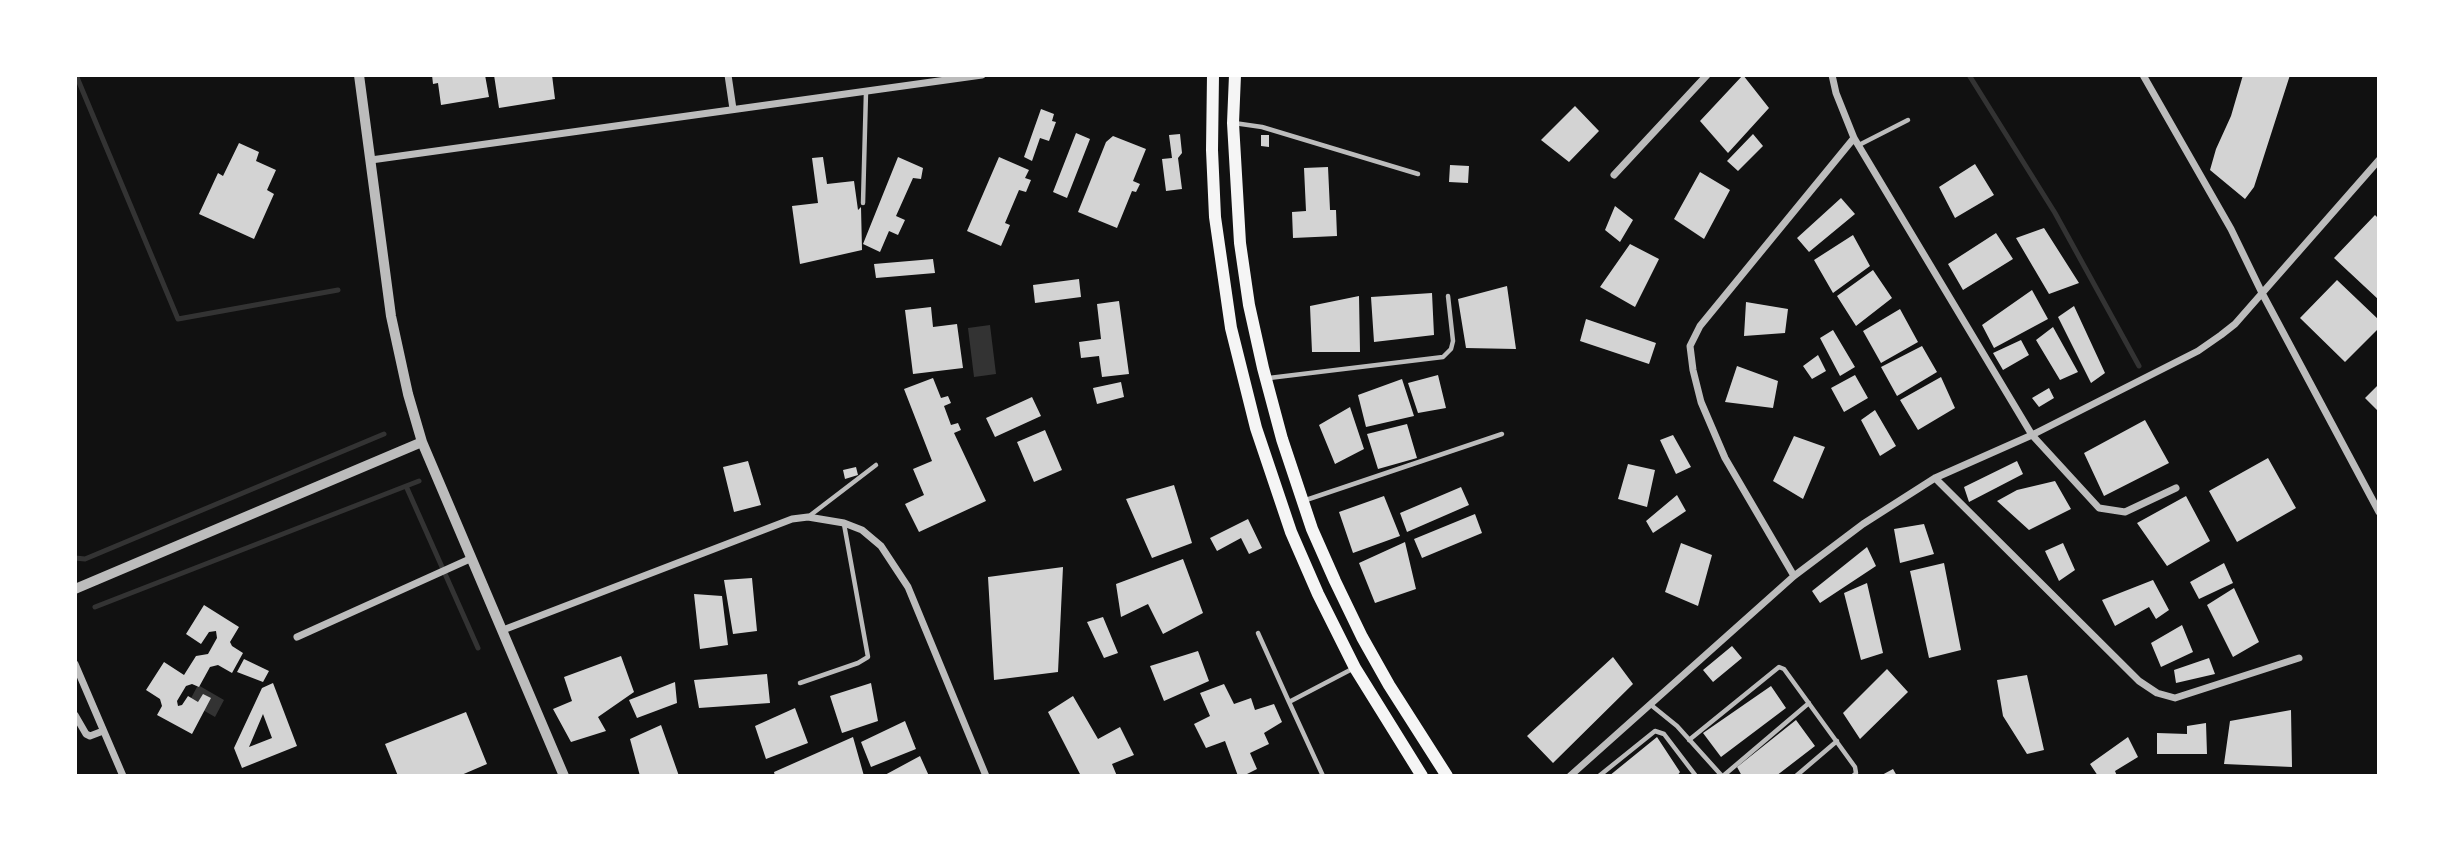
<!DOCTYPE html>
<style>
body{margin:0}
#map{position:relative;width:2454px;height:851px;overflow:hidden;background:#111;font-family:"Zilla Slab",serif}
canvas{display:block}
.frame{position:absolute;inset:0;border:77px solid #fff;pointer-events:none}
</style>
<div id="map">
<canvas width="2454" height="851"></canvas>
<div class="frame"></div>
</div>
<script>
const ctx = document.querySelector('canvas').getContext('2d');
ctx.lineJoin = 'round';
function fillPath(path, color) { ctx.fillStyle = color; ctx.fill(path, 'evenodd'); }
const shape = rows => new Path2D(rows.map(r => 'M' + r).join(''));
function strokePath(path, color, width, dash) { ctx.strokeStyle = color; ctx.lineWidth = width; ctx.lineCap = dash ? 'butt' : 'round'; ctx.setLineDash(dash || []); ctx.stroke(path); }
fillPath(shape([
 [990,325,996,374,974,377,968,328],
 [198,685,224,700,215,717,189,702]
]), '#333');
strokePath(shape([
 [76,75,178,319,338,290],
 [1969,75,2055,213,2139,366],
 [406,486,478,648],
 [75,558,85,559,384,434],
 [95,607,419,481]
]), '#333', 5);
fillPath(shape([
 [432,75,485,75,489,97,441,105,438,83,433,84],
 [494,75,552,75,555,99,499,108],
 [1743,75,1769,108,1728,153,1700,121],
 [2243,75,2290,75,2254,187,2245,199,2210,170,2216,149,2231,116],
 [1575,106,1599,131,1569,162,1541,140],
 [1041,109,1054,114,1052,121,1056,122,1049,141,1040,138,1032,161,1024,157],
 [1076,133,1090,139,1067,198,1053,192],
 [1180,134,1182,153,1178,158,1182,189,1166,191,1162,159,1172,158,1169,135],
 [1753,134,1763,146,1738,171,1727,161],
 [1261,135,1269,135,1269,147,1261,146],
 [1113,136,1146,149,1133,181,1140,184,1136,192,1132,191,1117,228,1078,212,1106,142],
 [239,143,259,152,256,161,276,170,267,190,274,194,254,239,199,214,218,173,223,176],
 [823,157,827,184,854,181,858,210,861,207,862,250,800,264,792,206,818,203,812,158],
 [898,157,923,168,921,179,913,178,896,216,905,220,898,235,889,231,880,252,863,244],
 [999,157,1029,170,1025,178,1031,180,1026,192,1019,190,1005,223,1010,225,1001,246,967,231],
 [1975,164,1994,195,1955,218,1939,187],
 [1450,165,1469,166,1468,183,1449,182],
 [1328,167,1330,210,1336,210,1337,236,1293,238,1292,212,1306,211,1304,168],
 [1700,172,1730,190,1704,239,1674,219],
 [1841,198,1855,214,1809,252,1797,238],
 [1615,206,1633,220,1620,242,1605,230],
 [2375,215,2379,219,2379,300,2334,258],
 [2044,228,2079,283,2049,294,2016,238],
 [1996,233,2013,259,1963,290,1948,264],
 [1853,235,1870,266,1833,293,1814,260],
 [1630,244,1659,259,1635,307,1600,287],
 [933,259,935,273,876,278,874,264],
 [1873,270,1892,298,1856,326,1837,296],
 [1079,279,1081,297,1035,303,1033,285],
 [2337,280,2379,320,2379,328,2345,362,2300,318],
 [1507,286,1516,349,1466,348,1458,299],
 [2032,290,2048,319,1994,348,1982,325],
 [1432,293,1434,335,1374,342,1371,297],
 [1359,296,1360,352,1312,352,1310,306],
 [1119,301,1129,374,1102,377,1099,356,1081,358,1079,342,1101,339,1097,304],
 [1746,302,1788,309,1785,333,1744,336],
 [2074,306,2105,373,2091,383,2058,317],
 [931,307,933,327,957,324,963,368,913,374,905,310],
 [1900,309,1918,342,1881,363,1863,331],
 [1586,319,1656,343,1649,364,1580,341],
 [2053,327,2078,372,2060,380,2036,340],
 [1833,330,1855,367,1840,376,1820,338],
 [2021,340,2029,355,2003,370,1993,353],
 [1922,346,1937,372,1897,396,1881,367],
 [1818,355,1826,371,1812,379,1803,366],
 [1737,366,1778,381,1773,408,1725,402],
 [1438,375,1446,408,1418,413,1408,383],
 [1855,375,1868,398,1844,412,1831,388],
 [1941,377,1955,408,1918,430,1900,400],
 [933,378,941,398,948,396,951,403,944,406,951,425,958,423,961,430,954,433,986,501,919,532,905,504,924,495,913,469,932,461,904,389],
 [1402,379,1414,416,1366,427,1358,395],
 [1121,382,1124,397,1097,404,1093,388],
 [2379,384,2379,412,2365,398],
 [2049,388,2054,398,2039,407,2032,398],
 [1032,397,1041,416,995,437,986,418],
 [1350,407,1364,449,1335,464,1319,425],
 [1875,410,1896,446,1880,456,1861,420],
 [2145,420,2169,463,2104,496,2084,453],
 [1407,424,1417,458,1378,469,1367,434],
 [1045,430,1062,470,1034,482,1017,442],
 [1673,435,1691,467,1676,474,1660,440],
 [1794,436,1825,447,1803,499,1773,481],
 [2268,458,2296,508,2237,542,2209,491],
 [748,461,761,505,734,512,723,467],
 [2017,461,2023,474,1969,502,1964,487],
 [1628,464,1655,470,1647,507,1618,499],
 [856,467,858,475,845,479,843,470],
 [2055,481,2071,509,2029,530,1997,501,2017,490],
 [1174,485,1192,543,1152,558,1126,499],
 [1461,487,1469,505,1407,532,1400,513],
 [1677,495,1686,511,1653,533,1646,521],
 [1384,496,1400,536,1353,553,1339,512],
 [2186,496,2210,541,2167,566,2137,523],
 [1475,514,1482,533,1422,558,1414,539],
 [1248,519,1262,548,1249,554,1241,538,1217,551,1210,538],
 [1924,524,1934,554,1900,563,1894,529],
 [1405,542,1416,589,1375,603,1359,563],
 [1681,543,1712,555,1698,606,1665,592],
 [2063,543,2075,570,2059,581,2045,551],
 [1867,547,1876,566,1820,603,1812,591],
 [1183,559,1203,613,1163,634,1148,604,1121,617,1116,584],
 [1944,563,1961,650,1929,658,1910,571],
 [2224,563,2233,583,2199,599,2190,582],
 [1063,567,1058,672,994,680,988,577],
 [752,578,757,631,733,634,724,580],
 [2153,580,2169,610,2156,619,2149,607,2115,626,2102,600],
 [1867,583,1883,653,1861,660,1844,593],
 [2234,588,2259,642,2233,657,2207,605],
 [694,594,722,596,728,645,700,649],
 [204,605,239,627,230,642,232,646,243,653,232,673,218,665,210,667,199,687,192,684,186,686,177,701,178,706,182,705,188,696,198,702,203,694,211,698,192,734,157,715,162,706,160,699,146,690,164,662,184,675,196,656,208,654,217,638,216,631,209,632,201,644,186,634],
 [1103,617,1118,653,1104,658,1087,622],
 [2182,625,2193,652,2161,667,2151,643],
 [1732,646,1742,658,1713,682,1703,670],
 [1198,651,1209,681,1164,701,1150,666],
 [621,656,634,692,598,717,606,731,571,742,553,709,572,701,564,677],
 [1613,657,1633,684,1553,763,1527,736],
 [2209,658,2215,674,2176,683,2174,670],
 [244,659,269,671,263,682,237,672],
 [1887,669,1908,692,1860,739,1843,713],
 [767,674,770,703,699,708,694,680],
 [2027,675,2044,750,2027,754,2003,716,1997,680],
 [675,682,677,703,637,718,629,700],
 [273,683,297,746,242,768,234,748,262,688],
 [263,714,272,738,249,747],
 [871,683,878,721,842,733,830,696],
 [1224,684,1234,704,1251,698,1255,710,1274,704,1282,722,1264,733,1269,744,1250,753,1257,769,1243,776,1238,776,1225,741,1206,748,1194,724,1210,716,1200,693],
 [1771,686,1786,708,1721,757,1703,733],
 [1073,696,1098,739,1120,727,1134,755,1112,764,1117,776,1081,776,1048,712],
 [795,708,808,743,766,759,755,726],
 [2291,710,2292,767,2224,764,2230,721],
 [466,712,487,764,459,776,398,776,385,744],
 [1796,720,1815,746,1776,776,1742,776,1737,767],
 [905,721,916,749,871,767,861,742],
 [2206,723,2207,754,2157,754,2157,733,2187,734,2187,726],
 [661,725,679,776,640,776,630,739],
 [853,737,864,776,775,776,774,772],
 [1657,737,1680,772,1677,776,1609,776],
 [2128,737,2138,757,2115,771,2117,776,2098,776,2090,764],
 [920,756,929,776,883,776],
 [1893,769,1897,776,1880,776]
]), '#d3d3d3');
strokePath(shape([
 [1234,123,1262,127,1418,174],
 [1859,145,1908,120],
 [863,203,866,92],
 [1269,378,1443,357,1451,349,1453,341,1448,296],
 [1303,501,1502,434],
 [808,517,876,465],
 [1258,633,1289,702,1354,668],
 [800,683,858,663,868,657,844,524],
 [1289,702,1323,776],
 [1651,705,1677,726,1722,776],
 [1689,740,1779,667,1784,669,1855,767,1856,773,1853,776],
 [1599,776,1655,731,1664,734,1696,776],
 [1723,776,1809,703],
 [1796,776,1837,741]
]), '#bcbcbc', 4.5);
strokePath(shape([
 [728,75,733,109],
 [1832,75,1836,93,1854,138,2032,435,2099,508,2125,512,2176,488],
 [2143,75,2231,229,2262,293,2379,512],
 [371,160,982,75],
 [1614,175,1707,75],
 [1935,478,2139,681,2157,693,2175,698,2299,658],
 [1794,576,1725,458,1701,402,1693,370,1690,346,1700,326,1854,138],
 [503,630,792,519,808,517,844,523,862,530,881,546,908,587,986,776],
 [297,637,472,558],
 [75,664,123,776],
 [75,715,86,734,90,736,103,731],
 [1570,776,1794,576,1863,524,1935,478,2032,435,2198,351,2221,335,2235,324,2379,160]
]), '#bcbcbc', 7);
strokePath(shape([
 [359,75,391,316,408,394,422,442,564,776],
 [75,589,422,442]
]), '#bcbcbc', 10);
strokePath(shape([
 [1213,75,1212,150,1215,217,1231,328,1256,428,1291,532,1318,594,1355,668,1422,776],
 [1235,75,1233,123,1240,243,1249,305,1263,368,1282,439,1312,529,1335,581,1362,637,1389,685,1447,776]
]), '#f5f5f5', 12);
</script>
